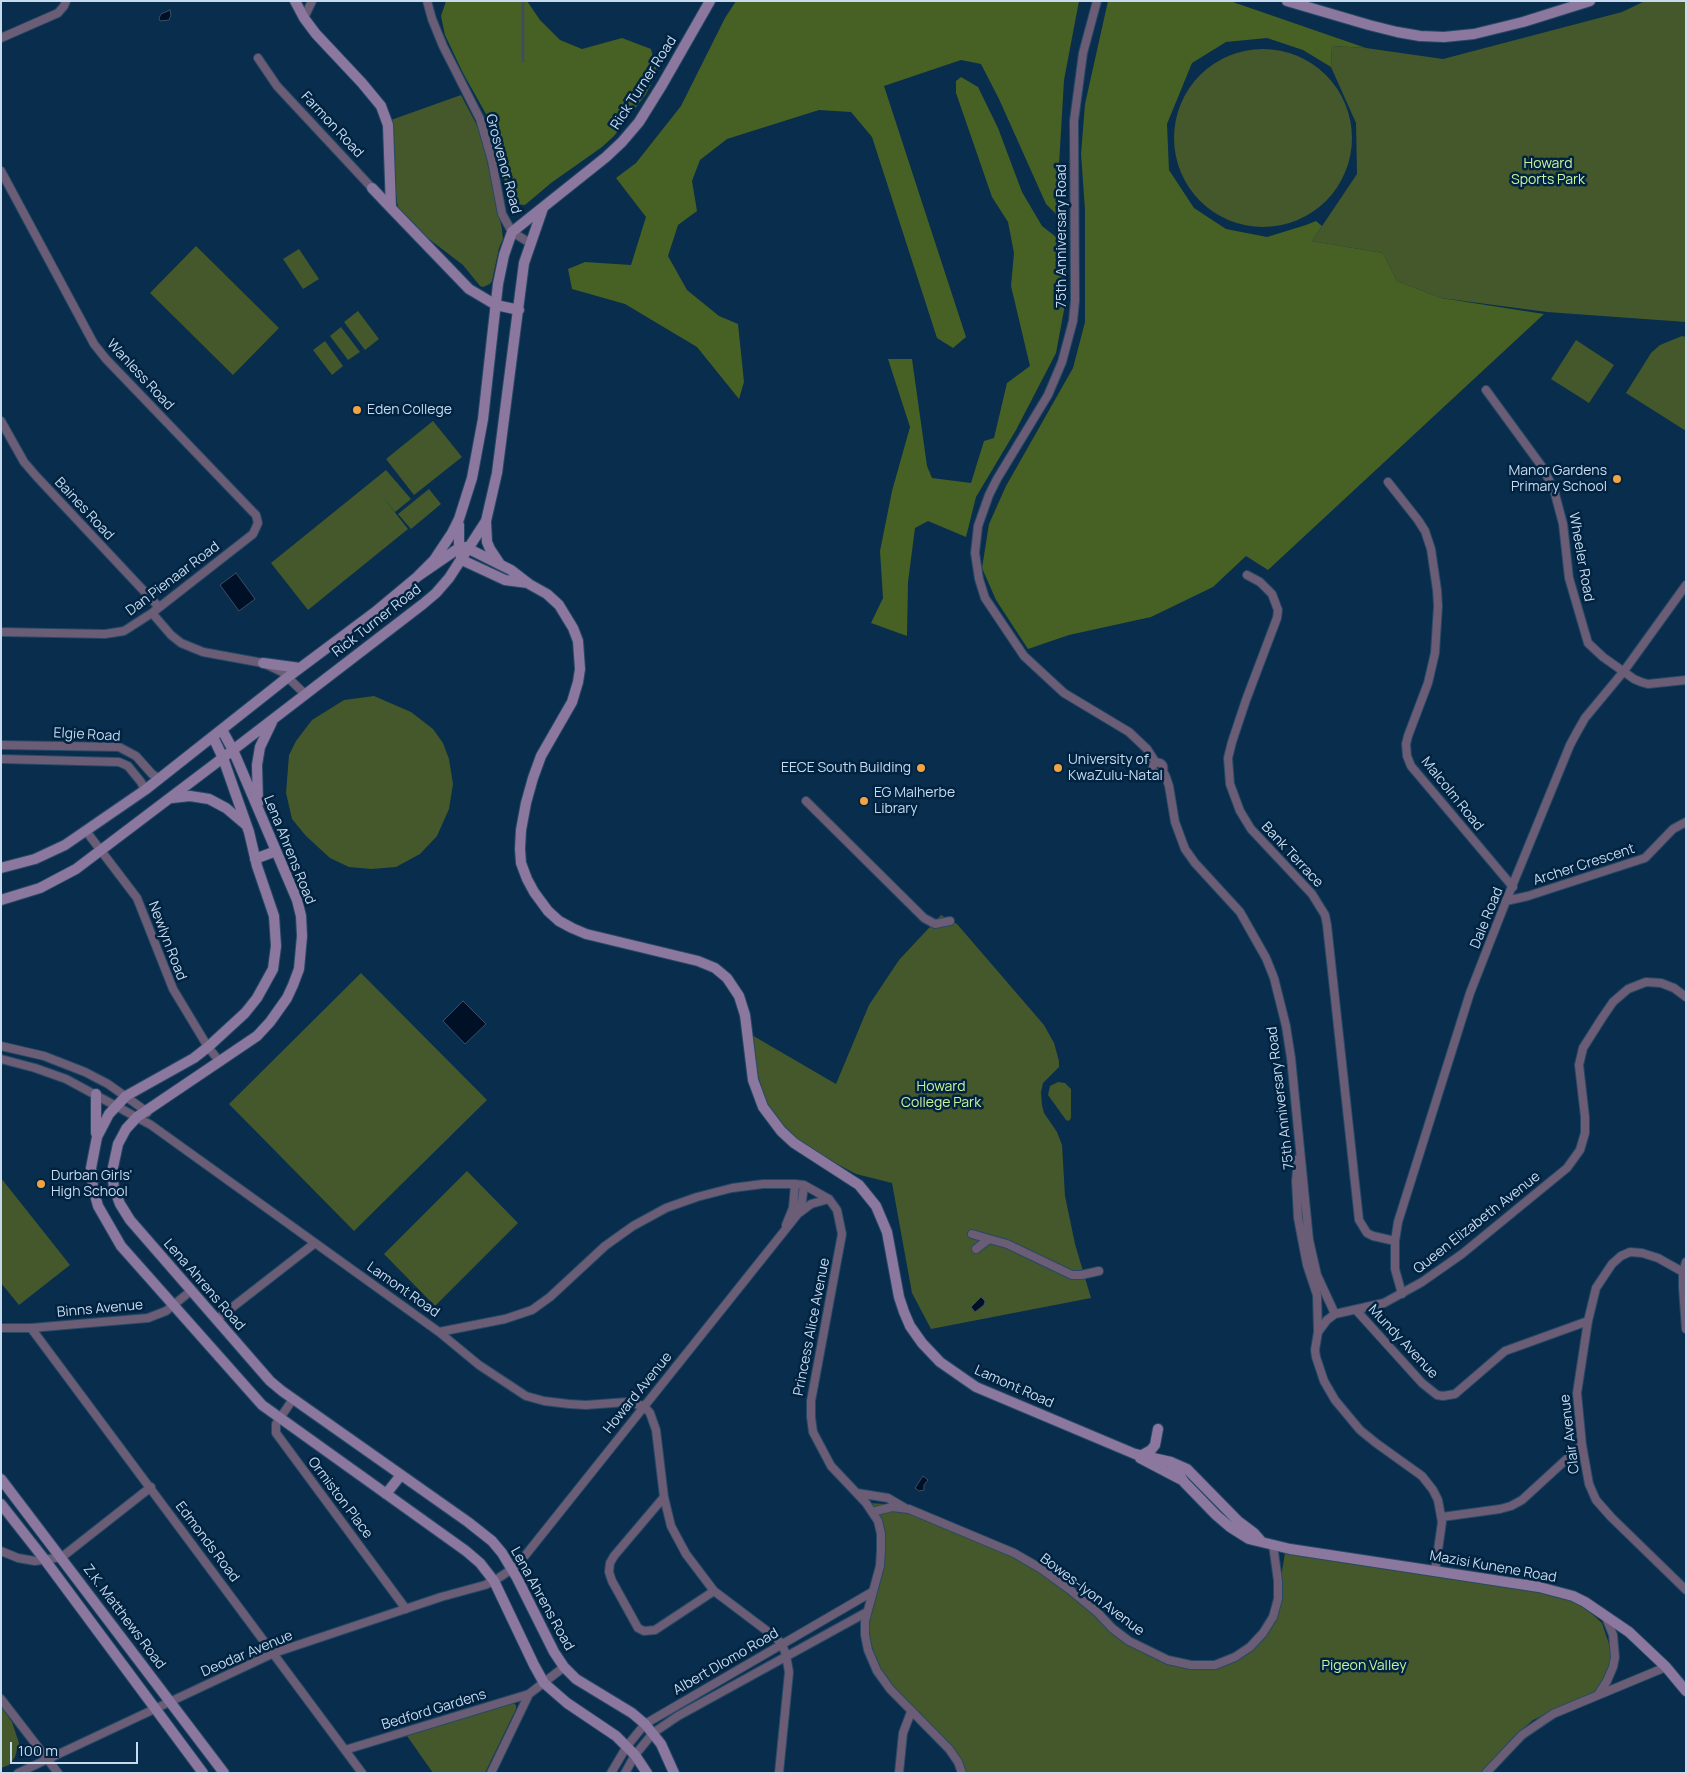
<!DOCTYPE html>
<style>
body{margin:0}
#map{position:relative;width:1687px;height:1774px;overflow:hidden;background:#092d4c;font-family:Manrope,sans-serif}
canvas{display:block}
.frame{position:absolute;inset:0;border:2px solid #c7daee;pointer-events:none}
.scale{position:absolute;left:10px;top:1742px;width:128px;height:22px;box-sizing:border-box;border:2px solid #c7daee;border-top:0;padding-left:6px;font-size:15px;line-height:18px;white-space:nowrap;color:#c7daee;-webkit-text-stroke:4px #002341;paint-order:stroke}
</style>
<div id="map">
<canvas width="1687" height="1774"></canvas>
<div class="frame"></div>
<div class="scale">100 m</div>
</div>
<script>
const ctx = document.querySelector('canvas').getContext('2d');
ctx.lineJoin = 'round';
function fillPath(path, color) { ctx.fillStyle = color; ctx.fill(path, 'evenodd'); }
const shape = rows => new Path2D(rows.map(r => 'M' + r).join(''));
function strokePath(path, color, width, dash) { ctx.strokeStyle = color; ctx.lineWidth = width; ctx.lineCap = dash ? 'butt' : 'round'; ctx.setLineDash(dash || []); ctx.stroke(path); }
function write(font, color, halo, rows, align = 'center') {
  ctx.font = font + ' Manrope,sans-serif'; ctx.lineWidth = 5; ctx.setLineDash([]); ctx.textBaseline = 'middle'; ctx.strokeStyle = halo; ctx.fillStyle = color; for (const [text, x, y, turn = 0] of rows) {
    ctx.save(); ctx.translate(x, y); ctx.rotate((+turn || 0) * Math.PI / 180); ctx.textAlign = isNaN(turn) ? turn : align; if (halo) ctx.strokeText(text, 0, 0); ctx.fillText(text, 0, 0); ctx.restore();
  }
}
fillPath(shape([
 [1645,1,1686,1,1686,322,1547,312,1441,298,1397,281,1383,253,1312,241,1357,174,1356,123,1331,67,1332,46,1366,48,1443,59,1622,12],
 '1174 138a89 89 0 1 1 178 0a89 89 0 1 1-178 0Z',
 [461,95,481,133,502,229,503,239,499,248,492,281,490,284,483,287,480,286,463,265,425,236,398,208,393,176,394,139,391,120],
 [196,246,279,328,233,375,150,293],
 [299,249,319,279,303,289,283,259],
 [358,311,379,339,365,350,344,322],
 [341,327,360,352,348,360,330,336],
 [1682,336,1686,337,1686,431,1626,393,1651,353,1660,345],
 [1576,340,1614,365,1589,403,1551,379],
 [325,341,343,366,332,375,313,350],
 [433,421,462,457,414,495,386,459],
 [386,470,411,499,395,512,382,496,408,529,308,610,271,563],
 [429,489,441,504,411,529,398,514],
 [374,696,411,712,433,729,443,743,449,759,453,784,449,809,437,836,420,854,396,867,371,869,349,867,330,858,306,836,292,819,286,793,289,755,296,741,312,720,344,700],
 [941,915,957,924,1044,1025,1054,1043,1059,1061,1059,1067,1043,1083,1041,1092,1042,1105,1044,1113,1057,1132,1062,1145,1065,1196,1075,1244,1091,1298,931,1329,912,1293,892,1183,856,1174,809,1149,783,1126,766,1103,753,1059,750,1034,836,1084,869,1005,899,960],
 [361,973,487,1100,354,1231,229,1104],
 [1058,1082,1065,1083,1071,1089,1071,1118,1069,1121,1066,1120,1048,1095,1050,1086],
 [467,1171,518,1223,435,1306,384,1254],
 [1,1178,70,1265,19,1305,1,1283],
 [869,1503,904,1505,1052,1575,1113,1629,1173,1660,1201,1664,1218,1662,1236,1655,1262,1632,1273,1611,1279,1589,1286,1547,1569,1593,1602,1623,1612,1653,1608,1675,1594,1693,1533,1720,1516,1735,1481,1773,966,1773,951,1745,910,1707,891,1686,880,1670,869,1638,867,1611,882,1538],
 [511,1702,516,1705,516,1709,485,1773,433,1773,405,1733],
 [1,1706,12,1722,19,1743,15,1757,9,1765,1,1768]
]), '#44582b');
fillPath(shape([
 [446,1,527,1,540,20,560,40,582,49,622,38,651,49,657,72,646,94,614,136,602,147,551,183,525,205,516,204,507,199,501,155,491,123,463,73,445,35,441,16],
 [736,1,1079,1,1064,80,1059,165,1062,220,1046,204,999,99,981,64,961,60,884,86,966,337,953,348,937,338,872,137,851,112,819,110,727,139,700,160,692,181,697,211,678,225,668,256,687,290,719,316,738,324,744,382,739,399,697,347,625,304,572,289,568,269,585,262,631,265,646,217,616,178,636,163,681,106,725,18],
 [1108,1,1230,1,1366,48,1332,46,1331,67,1303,50,1267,38,1226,42,1192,63,1167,124,1169,170,1194,208,1226,229,1267,237,1306,225,1316,221,1322,226,1312,241,1383,253,1397,281,1441,298,1544,314,1268,570,1246,556,1213,587,1151,617,1069,635,1028,649,996,600,982,568,989,524,1006,486,1073,368,1085,322,1085,210,1081,154,1085,104],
 [961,77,978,87,998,128,1022,192,1042,226,1065,244,1067,294,1056,353,1016,430,976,497,966,537,928,521,915,528,908,582,907,636,871,623,883,598,880,551,892,491,910,427,888,359,912,359,927,466,932,478,971,483,984,441,994,438,1007,383,1030,366,1011,286,1014,253,1008,222,992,197,956,93,956,81]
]), '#476023');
const water = shape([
 [170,10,171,15,169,20,160,21,159,18,161,14,170,10],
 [236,573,255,599,239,611,220,585,236,573],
 [463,1001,486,1024,465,1044,443,1021,463,1001],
 [981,1297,985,1301,984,1305,975,1312,971,1307,981,1297],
 [923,1476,928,1480,924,1485,924,1490,919,1491,915,1488,923,1476]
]);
fillPath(water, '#001127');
strokePath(water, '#3c4d63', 1);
strokePath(shape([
 [523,61,523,1]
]), '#3c4d63', 2.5);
const street = shape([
 [427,1,432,19,443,46,480,119,492,161,502,214,512,232,530,243],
 [1097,1,1083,53,1074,121,1075,301,1073,321,1062,362,1048,395,997,479,989,495,978,526,975,553,979,579,985,598,1024,656,1064,693,1129,732,1147,749,1156,763],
 [304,18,312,1],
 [1,38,58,13,64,6,66,1],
 [258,58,277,86,372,188],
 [1,171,94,344,106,359,252,511,256,515,258,523,253,534,152,613,124,631,105,634,1,632],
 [1486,390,1543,468,1554,490,1563,524,1569,578,1588,643,1603,657,1634,679,1641,682,1648,684,1686,680],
 [1,421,24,462,37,477,158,606],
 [1388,482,1418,520,1425,531,1431,549,1437,590,1438,606,1435,653,1428,683,1408,736,1406,744,1407,756,1411,766,1513,887],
 [1247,575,1260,582,1272,594,1278,610,1277,618,1246,700,1232,742,1228,758,1230,784,1240,811,1251,829,1312,894,1325,915,1327,925,1359,1220,1367,1233,1373,1236,1395,1241],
 [152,613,171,635,181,643,203,652,263,663,282,672,305,694],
 [1,745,119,747,136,756,152,774,160,779],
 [1,759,119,762,128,766,141,782,145,790],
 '1152.5 768a5.5 5.5 0 1 1 11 0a5.5 5.5 0 1 1-11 0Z',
 [1163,771,1166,777,1169,786,1175,822,1185,849,1195,863,1240,912,1266,958,1274,978,1286,1026,1291,1058,1309,1240,1317,1275,1335,1314],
 [806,801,924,918,935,924,950,921],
 [86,831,137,898,173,989,208,1047,220,1062],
 [1506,901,1528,896,1645,858,1673,829,1686,822],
 [1,1046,44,1056,85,1072,108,1084,146,1111,147,1113],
 [1,1059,35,1068,66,1079,151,1125,439,1332,505,1319,532,1310,550,1297,605,1246,633,1226,666,1208,697,1197,732,1188,763,1184,795,1184,804,1185,829,1199,837,1210,842,1234,811,1401,811,1417,813,1432,831,1466,866,1503,878,1521,881,1534,881,1550,880,1566,865,1621,865,1635,868,1650,877,1671,890,1689,949,1749,958,1762,962,1773],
 [1298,1159,1296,1181,1298,1218,1307,1265,1317,1295,1318,1332],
 [799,1213,811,1204,829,1199],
 [786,1225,793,1208,795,1184],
 [972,1234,989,1239],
 [976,1249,989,1239,1007,1244,1072,1275,1081,1275,1099,1271],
 [1686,1262,1683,1272,1683,1288,1686,1329],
 [1683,1272,1658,1258,1642,1253,1630,1252,1621,1256,1612,1264,1596,1288,1588,1321,1577,1393,1582,1445,1589,1484,1596,1500,1611,1517,1686,1590],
 [1402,1294,1395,1269,1395,1241,1398,1222,1470,993,1506,901,1570,745,1577,732,1585,718,1624,671,1686,585],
 [1356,1310,1422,1383,1437,1395,1443,1396,1455,1394,1505,1351,1588,1321],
 [216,1320,315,1243],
 [1,1328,31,1328,148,1318,166,1311,192,1290],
 [31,1328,362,1773],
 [439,1332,479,1365,526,1396,544,1401,569,1404,586,1405,627,1402,644,1406,650,1413,656,1430,664,1497,671,1526,686,1554,714,1591,775,1637,782,1644,786,1655,789,1672,779,1773],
 [293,1399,276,1424,276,1433,406,1609],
 [857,1493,888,1498,905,1508],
 [664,1497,614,1556,610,1563,609,1572,612,1581,638,1628,644,1631,655,1630,714,1591],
 [872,1512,892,1507,909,1509,1014,1553,1040,1568,1069,1589,1098,1613,1112,1628,1129,1641,1168,1660,1191,1665,1215,1665,1235,1657,1250,1647,1263,1633,1273,1617,1278,1599,1278,1581,1273,1545],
 [1442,1517,1500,1509,1511,1506,1522,1500,1582,1445],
 [1,1551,18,1558,35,1561,62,1557,151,1487],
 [1435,1571,1442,1522,1438,1500,1433,1490,1422,1476,1376,1443,1360,1430,1335,1400,1324,1381,1316,1357,1315,1350,1318,1332,1327,1320,1335,1314,1384,1303,1422,1282,1462,1254,1567,1168,1580,1150,1585,1133,1585,1117,1579,1065,1583,1048,1602,1018,1613,1002,1628,989,1646,982,1661,983,1674,988,1686,997],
 [1598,1695,1607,1681,1613,1667,1615,1657,1613,1635,1605,1615],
 [1,1699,58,1773],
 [345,1750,529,1694,564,1667],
 [18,1773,274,1653,441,1597,485,1585,494,1581,512,1569,520,1562,797,1215,802,1201,804,1185],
 [491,1773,529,1694],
 [611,1773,627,1746,645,1724,872,1592],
 [625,1773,635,1755,653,1733,678,1716,867,1612],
 [899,1773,903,1733,911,1712],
 [1486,1773,1522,1735,1553,1714,1666,1667]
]);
const secondary = shape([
 [295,1,304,18,316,34,362,83,381,106,388,125,391,208,469,289,496,305,519,310],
 [1287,1,1369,25,1397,32,1420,36,1444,37,1474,34,1523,22,1590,1],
 [372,188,391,208],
 [486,522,487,542,490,549,500,564],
 [459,525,459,548,462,560,505,580,528,583],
 [418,576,456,550,465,547,511,570,529,584,547,594,559,605,573,628,578,641,580,669,578,682,572,702,541,756,533,778,526,803,521,830,520,849,521,863,527,879,534,892,548,911,559,921,572,928,586,934,698,961,715,968,727,978,739,996,745,1015,753,1080,763,1107,781,1131,794,1143,859,1185,876,1206,887,1232,899,1297,904,1312,910,1326,922,1343,940,1362,976,1387,1135,1454,1171,1462,1187,1469,1238,1521,1254,1533,1261,1541],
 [263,663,300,668],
 [222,730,233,750,297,900,301,916,302,936,299,969,293,985,287,998,270,1022,257,1036,137,1117,126,1129,118,1144,112,1172,114,1188,120,1204,130,1220,270,1381,282,1391,468,1522,492,1541,502,1553,517,1578,554,1652,564,1667,576,1679,632,1713,645,1724,661,1744,674,1773],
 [213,737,223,758,249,832,257,866,274,916,276,946,273,969,257,998,245,1013,208,1047,194,1058,126,1096,109,1114,97,1137,91,1168,93,1188,98,1206,121,1246,262,1405,466,1551,480,1563,494,1581,534,1665,544,1683,567,1703,616,1736,635,1755,647,1773],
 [172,798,190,796,209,799,226,808,246,825],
 [258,804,257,765,260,747,272,722],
 [255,859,276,851],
 [1,868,35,859,65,845,145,790,288,677,375,612,417,577,434,560,452,533,459,519,472,478,483,419,498,284,504,255,512,232,606,157,622,142,639,122,662,85,710,1],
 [1,900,40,888,76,869,216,763,423,604,436,593,449,578,486,521,497,473,524,263,543,208],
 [96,1133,96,1094],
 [1142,1455,1151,1450,1155,1445,1158,1429],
 [1140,1458,1180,1479],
 [1171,1462,1184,1482,1216,1515,1230,1527,1249,1539,1290,1549,1539,1587,1573,1596,1585,1602,1629,1632,1666,1667,1686,1691],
 [1,1479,224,1773],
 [386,1494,401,1475],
 [1,1504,45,1560,203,1773]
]);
strokePath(street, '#274966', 10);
strokePath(secondary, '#274966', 12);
strokePath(street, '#6a5d75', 8);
strokePath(secondary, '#8c789f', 10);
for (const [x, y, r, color] of [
 [357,410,5,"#f3a442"],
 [1617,479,5,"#f3a442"],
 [921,768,5,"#f3a442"],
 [1058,768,5,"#f3a442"],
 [864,801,5,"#f3a442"],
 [41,1184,5,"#f3a442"]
]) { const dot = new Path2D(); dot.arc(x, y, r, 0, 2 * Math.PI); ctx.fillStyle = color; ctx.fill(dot); strokePath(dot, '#002341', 2); }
write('14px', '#c7daee', '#002341', [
 ["Rick Turner Road",644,83,-57],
 ["Farmon Road",332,125,47],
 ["Grosvenor Road",503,164,75],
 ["75th Anniversary Road",1062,236,-90],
 ["Wanless Road",140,375,47],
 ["Baines Road",84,509,47],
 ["Wheeler Road",1581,557,80],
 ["Dan Pienaar Road",173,579,-37],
 ["Rick Turner Road",377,621,-38],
 ["Elgie Road",87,735,3],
 ["Malcolm Road",1452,794,51],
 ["Lena Ahrens Road",289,850,68],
 ["Bank Terrace",1292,855,47],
 ["Archer Crescent",1584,865,-18],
 ["Dale Road",1487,918,-68],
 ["Newlyn Road",167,941,69],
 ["75th Anniversary Road",1281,1098,-97],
 ["Queen Elizabeth Avenue",1477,1223,-38],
 ["Lena Ahrens Road",204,1285,49],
 ["Lamont Road",403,1290,35],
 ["Binns Avenue",100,1309,-5],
 ["Princess Alice Avenue",812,1327,-79],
 ["Mundy Avenue",1403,1342,47],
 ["Lamont Road",1014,1387,24],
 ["Howard Avenue",638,1393,-51],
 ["Clair Avenue",1570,1434,-97],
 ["Ormiston Place",340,1498,53],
 ["Edmonds Road",207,1542,53],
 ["Mazisi Kunene Road",1493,1567,10],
 ["Bowes-lyon Avenue",1092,1595,37],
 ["Lena Ahrens Road",542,1599,61],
 ["Z.K. Matthews Road",124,1617,53],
 ["Deodar Avenue",247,1654,-23],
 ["Albert Dlomo Road",726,1662,-30],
 ["Bedford Gardens",434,1710,-17]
]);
write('14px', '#caf29a', '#002341', [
 ["Howard",1548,164],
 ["Sports Park",1548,180],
 ["Howard",941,1087],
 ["College Park",941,1103],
 ["Pigeon Valley",1364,1666]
]);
write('14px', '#c7daee', '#002341', [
 ["Eden College",367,410],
 ["Manor Gardens",1607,471,"right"],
 ["Primary School",1607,487,"right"],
 ["University of",1068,760],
 ["KwaZulu-Natal",1068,776],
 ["EECE South Building",911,768,"right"],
 ["EG Malherbe",874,793],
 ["Library",874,809],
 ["Durban Girls'",51,1176],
 ["High School",51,1192]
], 'left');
</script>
